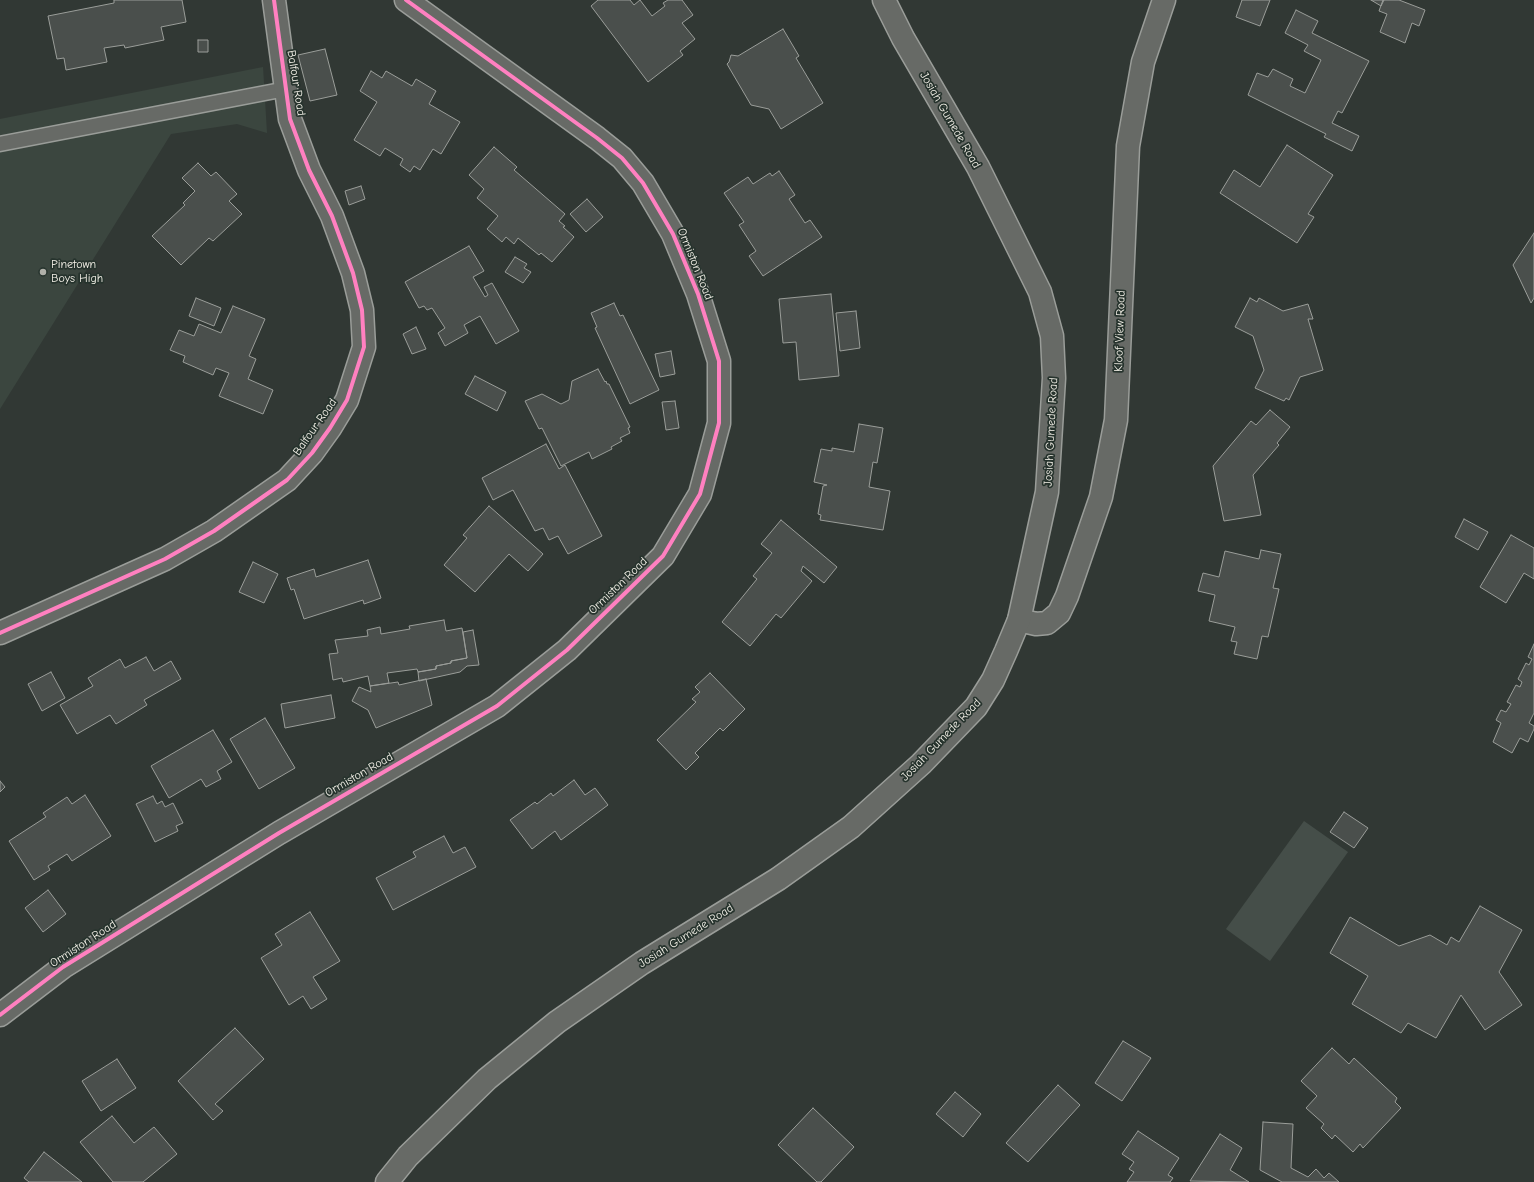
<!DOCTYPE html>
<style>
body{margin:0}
canvas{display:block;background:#313834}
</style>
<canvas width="1534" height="1182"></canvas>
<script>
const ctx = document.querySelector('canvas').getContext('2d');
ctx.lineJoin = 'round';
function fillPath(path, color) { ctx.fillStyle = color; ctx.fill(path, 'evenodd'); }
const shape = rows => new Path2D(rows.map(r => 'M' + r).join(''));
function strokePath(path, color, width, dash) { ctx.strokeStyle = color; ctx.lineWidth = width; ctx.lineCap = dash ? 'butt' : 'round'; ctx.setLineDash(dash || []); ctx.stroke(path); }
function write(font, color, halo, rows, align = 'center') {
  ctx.font = font + ' "Comic Neue",sans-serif'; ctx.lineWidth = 3.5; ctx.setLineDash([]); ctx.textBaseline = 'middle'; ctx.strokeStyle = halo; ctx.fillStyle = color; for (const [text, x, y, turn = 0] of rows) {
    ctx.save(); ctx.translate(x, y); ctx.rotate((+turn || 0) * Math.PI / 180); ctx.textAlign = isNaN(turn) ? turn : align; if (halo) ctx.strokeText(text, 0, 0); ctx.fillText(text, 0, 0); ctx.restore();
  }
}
fillPath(shape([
 [263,67,267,133,237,124,171,134,0,409,0,119]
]), '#3b463f');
fillPath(shape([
 [1304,821,1348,852,1270,961,1226,929]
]), '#454e49');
const building = shape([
 [114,0,182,0,186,22,161,27,164,40,125,48,124,45,104,48,107,62,66,70,64,58,57,59,48,16,114,3,114,0],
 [598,0,630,0,634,5,640,0,652,16,665,6,663,3,668,0,682,0,693,15,682,23,695,39,680,51,683,55,648,82,591,6,598,0],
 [1242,0,1270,0,1260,26,1236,17,1242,0],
 [1371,0,1384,0,1381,6,1371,0],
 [1383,0,1399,0,1425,10,1419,26,1412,23,1405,43,1380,32,1387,14,1379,11,1383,0],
 [1296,10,1318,21,1312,33,1369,61,1342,113,1338,111,1332,123,1359,136,1352,151,1324,137,1326,134,1248,95,1257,73,1268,77,1273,69,1293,79,1290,86,1305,93,1321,60,1304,51,1308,45,1285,33,1296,10],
 [783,29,799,56,796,58,823,103,781,129,769,109,751,105,727,64,729,62,731,55,738,56,783,29],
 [198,40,208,40,208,52,198,52,198,40],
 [325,49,337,95,310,101,298,55,325,49],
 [371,71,382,78,386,71,412,86,416,79,436,91,429,104,460,122,441,154,433,149,420,170,414,166,410,172,400,165,403,159,385,148,380,156,354,140,377,102,360,91,371,71],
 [1287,145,1333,175,1308,214,1314,217,1297,243,1220,193,1234,170,1260,187,1287,145],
 [494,147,517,167,514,170,565,214,559,221,565,226,563,227,574,237,552,262,541,253,539,255,518,238,514,244,506,237,502,242,487,229,498,216,477,198,484,189,469,175,494,147],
 [198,163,211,176,216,172,237,194,229,201,242,214,213,241,209,238,181,265,152,236,185,205,183,203,195,191,182,178,198,163],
 [779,171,795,195,789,199,805,223,810,220,822,237,763,276,749,256,756,251,739,225,744,222,724,193,748,177,753,184,770,173,772,176,779,171],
 [361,186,365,199,349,205,345,191,361,186],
 [587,199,603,217,586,232,570,214,587,199],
 [1534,233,1534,298,1531,303,1513,265,1534,233],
 [469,246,484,271,473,277,485,297,488,295,484,287,492,283,519,331,496,344,480,316,464,325,468,333,445,346,438,333,445,328,432,308,427,310,424,306,419,308,405,282,469,246],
 [515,257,527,264,524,268,531,272,523,283,505,272,515,257],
 [831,294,839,376,799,380,796,342,783,343,779,299,831,294],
 [196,298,221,308,214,326,189,316,196,298],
 [1250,298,1257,302,1259,298,1283,311,1308,304,1313,319,1308,319,1323,370,1300,377,1289,400,1286,398,1284,401,1255,388,1264,370,1253,336,1235,327,1250,298],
 [614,303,620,316,623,315,659,390,630,404,595,328,597,327,591,313,614,303],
 [233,306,265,319,249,356,256,359,248,379,273,390,263,414,219,396,229,373,216,368,213,375,183,362,185,356,170,350,179,330,194,336,199,324,221,333,233,306],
 [856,311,860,348,840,351,836,313,856,311],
 [416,327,426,349,412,354,403,334,416,327],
 [671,351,675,374,660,377,655,354,671,351],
 [598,369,605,382,606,381,607,384,609,384,630,427,628,428,630,433,620,438,622,441,611,447,612,449,592,459,589,452,561,466,542,428,539,429,525,401,542,394,561,404,569,400,572,381,598,369],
 [475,376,506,392,497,411,465,394,475,376],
 [675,401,679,428,666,430,662,402,675,401],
 [1270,410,1290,427,1277,443,1279,445,1253,475,1261,515,1224,521,1213,466,1251,421,1256,425,1270,410],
 [859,424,883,428,877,463,873,462,869,487,890,491,883,530,820,520,821,515,818,514,823,486,827,485,814,482,821,449,832,451,832,448,854,452,859,424],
 [546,444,559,469,565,465,602,536,568,554,558,536,549,540,543,528,535,531,513,490,493,500,482,478,546,444],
 [489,506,543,554,528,571,509,554,475,592,444,565,467,538,463,535,489,506],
 [1464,519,1488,532,1478,550,1455,537,1464,519],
 [781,520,837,567,824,583,803,566,801,571,812,581,781,618,776,614,750,646,722,622,757,579,753,576,772,553,761,544,781,520],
 [1511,535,1534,548,1534,579,1524,573,1506,603,1480,587,1511,535],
 [1261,550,1281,554,1273,588,1279,589,1268,637,1262,636,1257,659,1234,654,1237,642,1231,641,1235,627,1209,621,1215,595,1198,591,1203,573,1219,577,1225,551,1259,559,1261,550],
 [368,560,381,598,364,604,363,600,304,619,294,589,291,590,287,578,314,569,316,577,368,560],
 [253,562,278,574,264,603,239,592,253,562],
 [444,620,446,631,462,628,467,658,451,661,451,663,436,666,436,669,418,672,417,669,387,673,389,683,370,686,368,676,343,682,342,678,333,680,329,654,338,653,335,640,368,636,367,630,380,627,381,634,410,629,409,626,444,620],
 [473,630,479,665,467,666,460,672,419,681,418,672,436,669,436,666,451,663,451,661,467,658,463,632,473,630],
 [1534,644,1534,713,1529,723,1534,726,1534,729,1528,742,1520,738,1512,753,1493,742,1501,723,1496,720,1501,710,1506,712,1511,704,1507,702,1516,685,1520,687,1522,682,1518,679,1526,663,1529,665,1532,659,1528,657,1534,644],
 [146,657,154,671,171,661,181,679,144,700,147,705,116,724,110,715,77,734,60,705,93,686,88,678,120,659,125,668,146,657],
 [51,672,65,698,42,711,28,684,51,672],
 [710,673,745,709,723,731,720,728,695,753,699,757,686,770,657,740,696,702,692,699,700,692,695,687,710,673],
 [426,679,432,705,376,728,368,710,352,701,359,687,371,692,370,686,398,682,399,685,426,679],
 [331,695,335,718,285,728,281,704,331,695],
 [265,718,295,768,259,789,230,739,265,718],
 [213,730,232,762,217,771,221,779,206,787,201,779,169,798,151,766,213,730],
 [574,780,585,795,595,788,608,805,561,840,555,831,532,849,510,820,535,802,537,804,551,793,553,796,574,780],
 [0,781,5,787,0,792,0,781],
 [85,795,111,836,72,861,67,854,48,866,50,870,34,880,9,841,46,817,43,813,67,797,72,804,85,795],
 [153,796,157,804,162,801,165,807,173,803,183,823,176,826,178,831,155,842,136,804,153,796],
 [1344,812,1368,828,1354,848,1330,832,1344,812],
 [444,836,453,853,465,847,476,867,393,910,376,878,416,857,413,852,444,836],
 [48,890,66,914,43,932,25,908,48,890],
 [1480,906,1522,930,1499,972,1522,1005,1485,1030,1461,995,1436,1038,1408,1023,1401,1033,1352,1004,1368,976,1330,953,1350,917,1399,946,1430,935,1447,945,1451,937,1459,942,1480,906],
 [310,912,340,961,313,977,327,999,311,1009,303,996,289,1005,261,958,282,945,275,934,310,912],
 [235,1028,264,1059,215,1104,223,1111,213,1120,178,1081,235,1028],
 [1123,1041,1151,1058,1122,1101,1095,1083,1123,1041],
 [1332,1048,1349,1064,1354,1058,1397,1098,1395,1102,1401,1108,1363,1148,1360,1144,1353,1152,1335,1135,1332,1139,1321,1128,1324,1124,1306,1108,1317,1096,1301,1081,1332,1048],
 [117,1059,136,1088,101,1111,82,1081,117,1059],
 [1058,1085,1080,1105,1028,1162,1006,1143,1058,1085],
 [955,1092,981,1114,963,1137,936,1114,955,1092],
 [813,1108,854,1147,821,1182,817,1182,778,1145,813,1108],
 [112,1116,134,1143,154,1127,177,1154,143,1182,113,1182,80,1142,112,1116],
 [1263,1122,1293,1124,1291,1168,1308,1177,1316,1169,1324,1178,1329,1173,1339,1182,1282,1182,1260,1170,1263,1122],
 [1138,1131,1179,1158,1168,1175,1173,1178,1170,1182,1127,1182,1134,1172,1129,1169,1134,1162,1122,1154,1138,1131],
 [1220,1134,1242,1148,1230,1170,1249,1182,1190,1181,1220,1134],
 [44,1152,82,1182,29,1182,24,1178,44,1152]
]);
fillPath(building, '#4a4f4c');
strokePath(building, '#9a9d99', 1);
const service = shape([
 [0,144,286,89]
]);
const minor = shape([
 [1019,620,1036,624,1047,623,1059,613,1067,596,1101,497,1116,420,1128,146,1143,62,1164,0],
 [0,633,165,559,214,531,287,480,312,453,330,428,347,400,364,347,362,310,353,273,332,216,309,170,290,119,274,0],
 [0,1015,63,967,279,833,497,706,567,650,663,556,700,494,719,423,719,361,698,294,673,234,643,183,622,158,597,138,406,0]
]);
const primary = shape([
 [387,1182,408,1156,487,1079,557,1022,642,963,778,879,851,827,921,764,976,707,993,680,1006,651,1019,620,1047,492,1054,378,1052,336,1040,292,978,167,903,38,884,0]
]);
strokePath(service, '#9a9d99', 17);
strokePath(minor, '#9a9d99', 25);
strokePath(primary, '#9a9d99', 25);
strokePath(service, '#676a66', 14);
strokePath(minor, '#676a66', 22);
strokePath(primary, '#676a66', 22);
strokePath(shape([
 [0,633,165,559,214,531,287,480,312,453,330,428,347,400,364,347,362,310,353,273,332,216,309,170,290,119,274,0],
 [0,1015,63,967,279,833,497,706,567,650,663,556,700,494,719,423,719,361,698,294,673,234,643,183,622,158,597,138,406,0]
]), '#ff80c0', 4);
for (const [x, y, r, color] of [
 [43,272,4,"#b0b0a9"]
]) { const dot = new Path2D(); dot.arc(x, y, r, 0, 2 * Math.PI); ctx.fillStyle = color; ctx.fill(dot); strokePath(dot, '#26332d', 1.5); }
write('12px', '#f4f1e8', '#26332d', [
 ["Balfour Road",296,83,81],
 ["Josiah Gumede Road",950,120,60],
 ["Ormiston Road",695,264,68],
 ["Kloof View Road",1120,331,-88],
 ["Balfour Road",315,427,-55],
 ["Josiah Gumede Road",1051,432,-87],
 ["Ormiston Road",618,586,-44],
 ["Josiah Gumede Road",941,740,-46],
 ["Ormiston Road",359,775,-30],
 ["Josiah Gumede Road",686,936,-32],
 ["Ormiston Road",83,944,-33]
]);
write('12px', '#f4f1e8', '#26332d', [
 ["Pinetown",51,265],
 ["Boys High",51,279]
], 'left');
</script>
